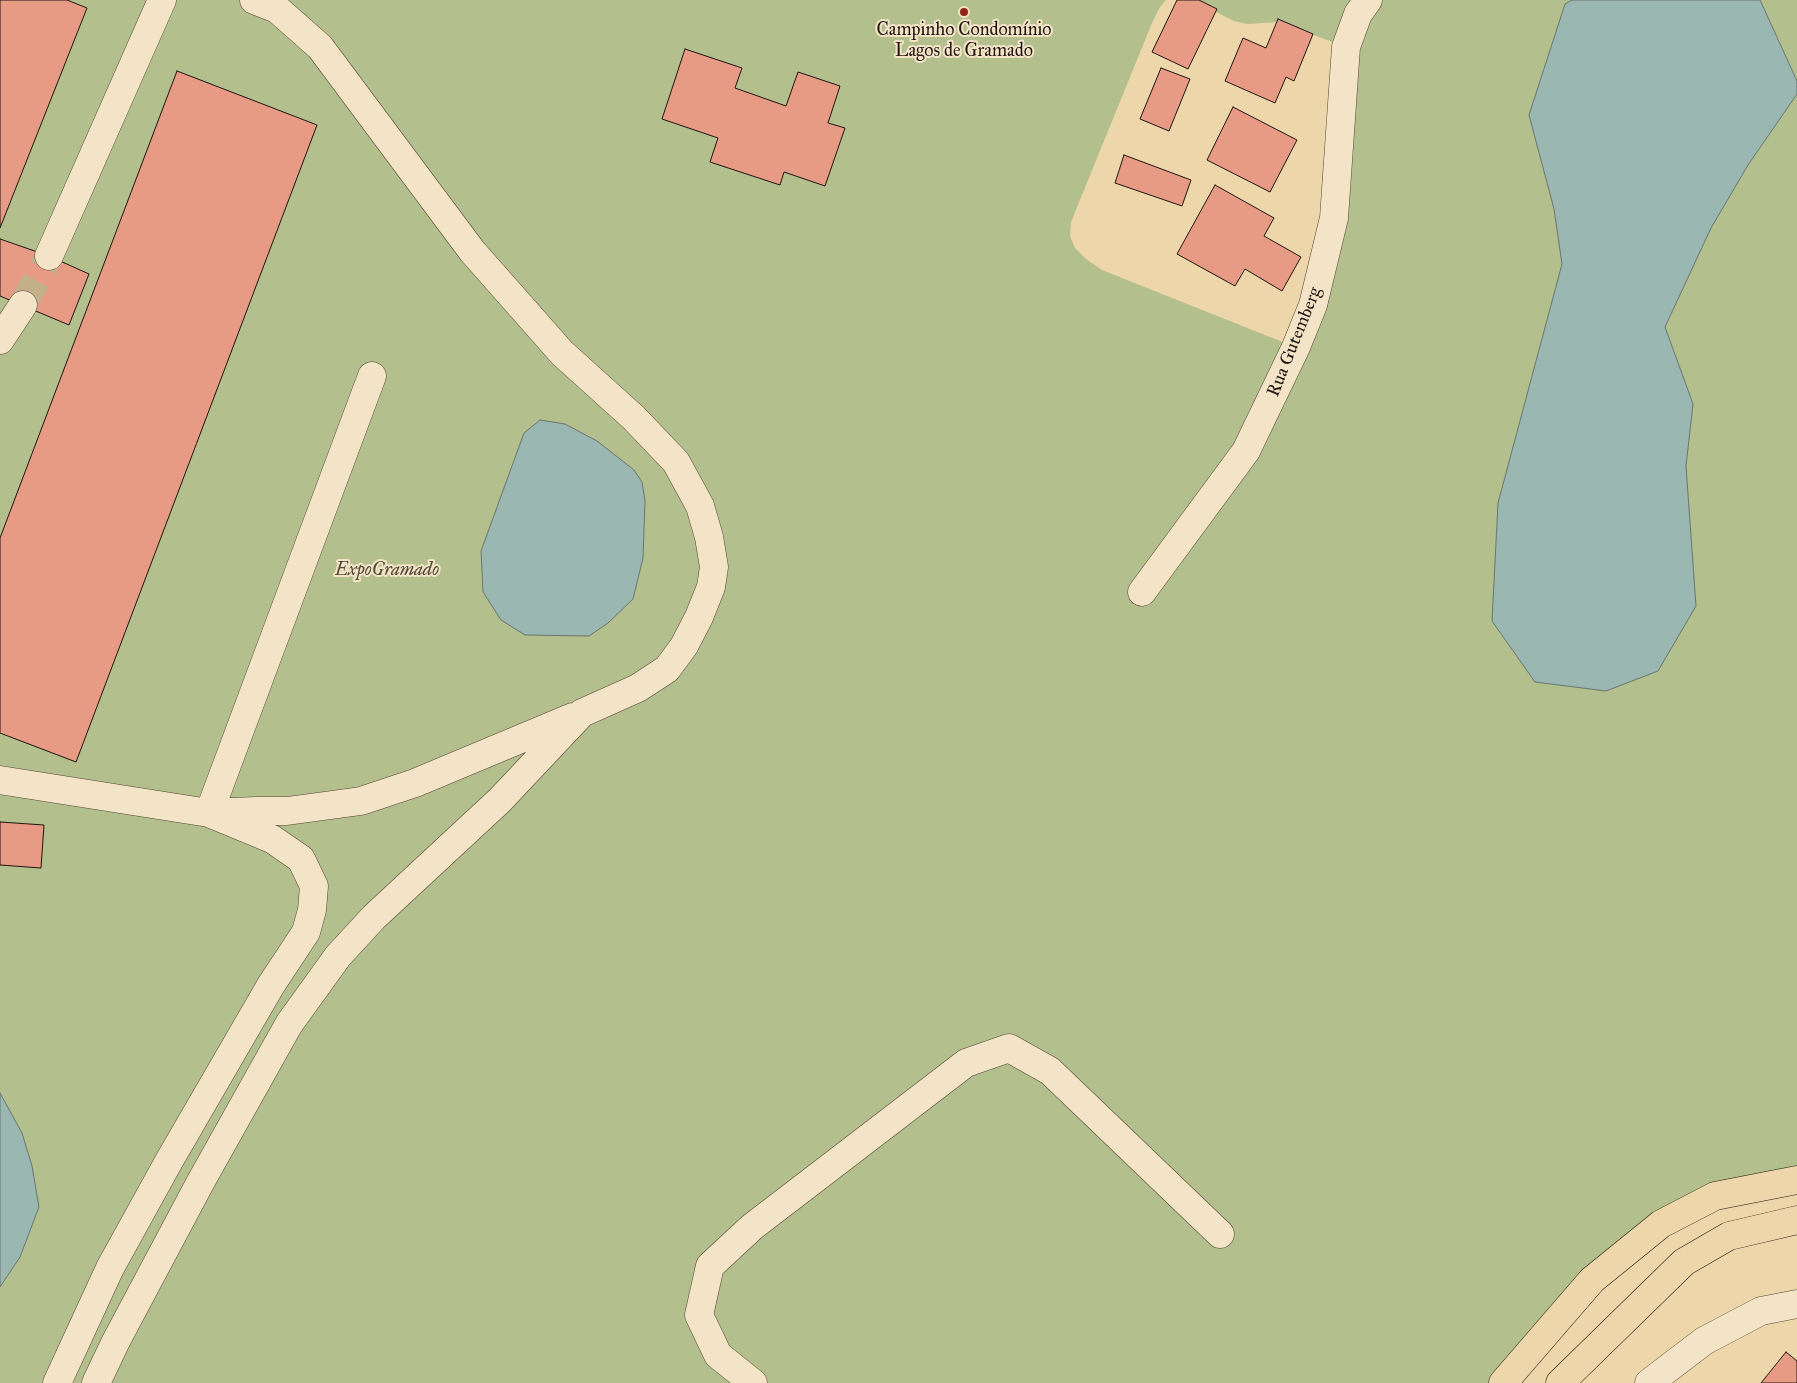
<!DOCTYPE html>
<meta charset="utf-8">
<style>
body{margin:0}
canvas{display:block;background:#edd6aa}
</style>
<canvas width="1797" height="1383"></canvas>
<script>
const ctx = document.querySelector('canvas').getContext('2d');
ctx.lineJoin = 'round';
function fillPath(path, color) { ctx.fillStyle = color; ctx.fill(path, 'evenodd'); }
const shape = rows => new Path2D(rows.map(r => 'M' + r).join(''));
function strokePath(path, color, width, dash) { ctx.strokeStyle = color; ctx.lineWidth = width; ctx.lineCap = dash ? 'butt' : 'round'; ctx.setLineDash(dash || []); ctx.stroke(path); }
function write(font, color, halo, rows, align = 'center') {
  ctx.font = font + ' "IM FELL Great Primer",serif'; ctx.lineWidth = 4; ctx.setLineDash([]); ctx.textBaseline = 'middle'; ctx.strokeStyle = halo; ctx.fillStyle = color; for (const [text, x, y, turn = 0] of rows) {
    ctx.save(); ctx.translate(x, y); ctx.rotate((+turn || 0) * Math.PI / 180); ctx.textAlign = isNaN(turn) ? turn : align; if (halo) ctx.strokeText(text, 0, 0); ctx.fillText(text, 0, 0); ctx.restore();
  }
}
fillPath(shape([
 [0,0,1166,0,1160,7,1152,23,1071,222,1070,236,1075,248,1086,259,1102,270,1295,347,1313,305,1346,47,1278,22,1247,24,1234,21,1218,13,1198,0,1797,0,1797,1180,1661,1224,1503,1383,0,1383]
]), '#b3bf8c');
const water = shape([
 [1572,0,1760,0,1797,81,1797,94,1748,165,1711,228,1665,327,1693,404,1686,466,1696,606,1658,671,1606,691,1535,682,1492,621,1498,503,1562,264,1554,209,1529,115,1565,4,1572,0],
 [540,420,565,424,597,441,634,470,642,482,645,501,643,558,633,599,608,623,589,636,525,635,501,620,483,592,481,551,524,433,540,420],
 [0,1093,22,1133,32,1166,39,1207,20,1257,0,1287,0,1093]
]);
fillPath(water, '#9bb7b1');
strokePath(water, '#6a7671', 1);
const building = shape([
 [0,0,67,0,87,8,0,228,0,0],
 [1177,0,1199,0,1217,9,1188,69,1152,52,1177,0],
 [1278,19,1313,34,1294,81,1286,77,1275,103,1225,81,1243,38,1266,48,1278,19],
 [685,49,742,68,735,88,786,106,798,72,840,86,828,123,845,128,825,186,784,172,780,185,710,162,718,138,662,119,685,49],
 [1161,68,1190,79,1169,131,1140,119,1161,68],
 [177,71,317,125,76,762,0,733,0,538,177,71],
 [1233,107,1297,140,1270,192,1207,160,1233,107],
 [1124,155,1191,180,1182,206,1115,183,1124,155],
 [1215,185,1274,218,1264,236,1301,257,1282,291,1245,269,1235,286,1177,254,1215,185],
 [0,239,49,256,89,274,69,325,0,296,0,239],
 [0,822,44,825,41,868,0,865,0,822],
 [1786,1352,1797,1361,1797,1383,1761,1383,1786,1352]
]);
fillPath(building, '#e79b84');
strokePath(building, '#201510', 1);
strokePath(shape([
 [23,305,49,256]
]), '#c4af8b', 28, [28, 14]);
const minor = shape([
 [49,256,162,0],
 [0,340,23,305],
 [372,376,209,813,256,811,287,811,361,801,415,783,573,717],
 [1142,592,1246,451,1296,347,1313,305,1334,218,1346,47,1358,14,1368,0],
 [0,780,209,813,272,839,301,859,314,886,312,910,306,932,271,985,169,1161,110,1268,57,1383],
 [96,1383,116,1341,200,1183,289,1024,338,956,374,917,500,800,582,713,638,688,667,669,684,646,699,617,711,587,714,567,709,537,700,506,676,462,634,418,562,353,472,251,320,47,277,9,254,0],
 [753,1383,718,1355,699,1315,710,1266,752,1227,966,1063,1009,1048,1050,1071,1220,1234],
 [1649,1383,1704,1341,1761,1311,1797,1304]
]);
const major = shape([
 [1503,1383,1592,1280,1661,1224,1715,1196,1797,1180],
 [1560,1383,1684,1262,1729,1236,1797,1220]
]);
strokePath(minor, '#534536', 29);
strokePath(major, '#201510', 29);
strokePath(minor, '#f3e4c8', 28);
strokePath(major, '#edd6aa', 28);
for (const [x, y, r, color] of [
 [964,12,5,"#8f2418"]
]) { const dot = new Path2D(); dot.arc(x, y, r, 0, 2 * Math.PI); ctx.fillStyle = color; ctx.fill(dot); strokePath(dot, '#f3e4c8', 2); }
write('18px', '#201510', '#f3e4c8', [
 ["Campinho Condomínio",964,31],
 ["Lagos de Gramado",964,52]
]);
write('18px', '#201510', '#f3e4c8', [
 ["Rua Gutemberg",1295,342,-68]
]);
write('italic 18px', '#4c4835', '#f3e4c8', [
 ["ExpoGramado",387,571]
]);
</script>
